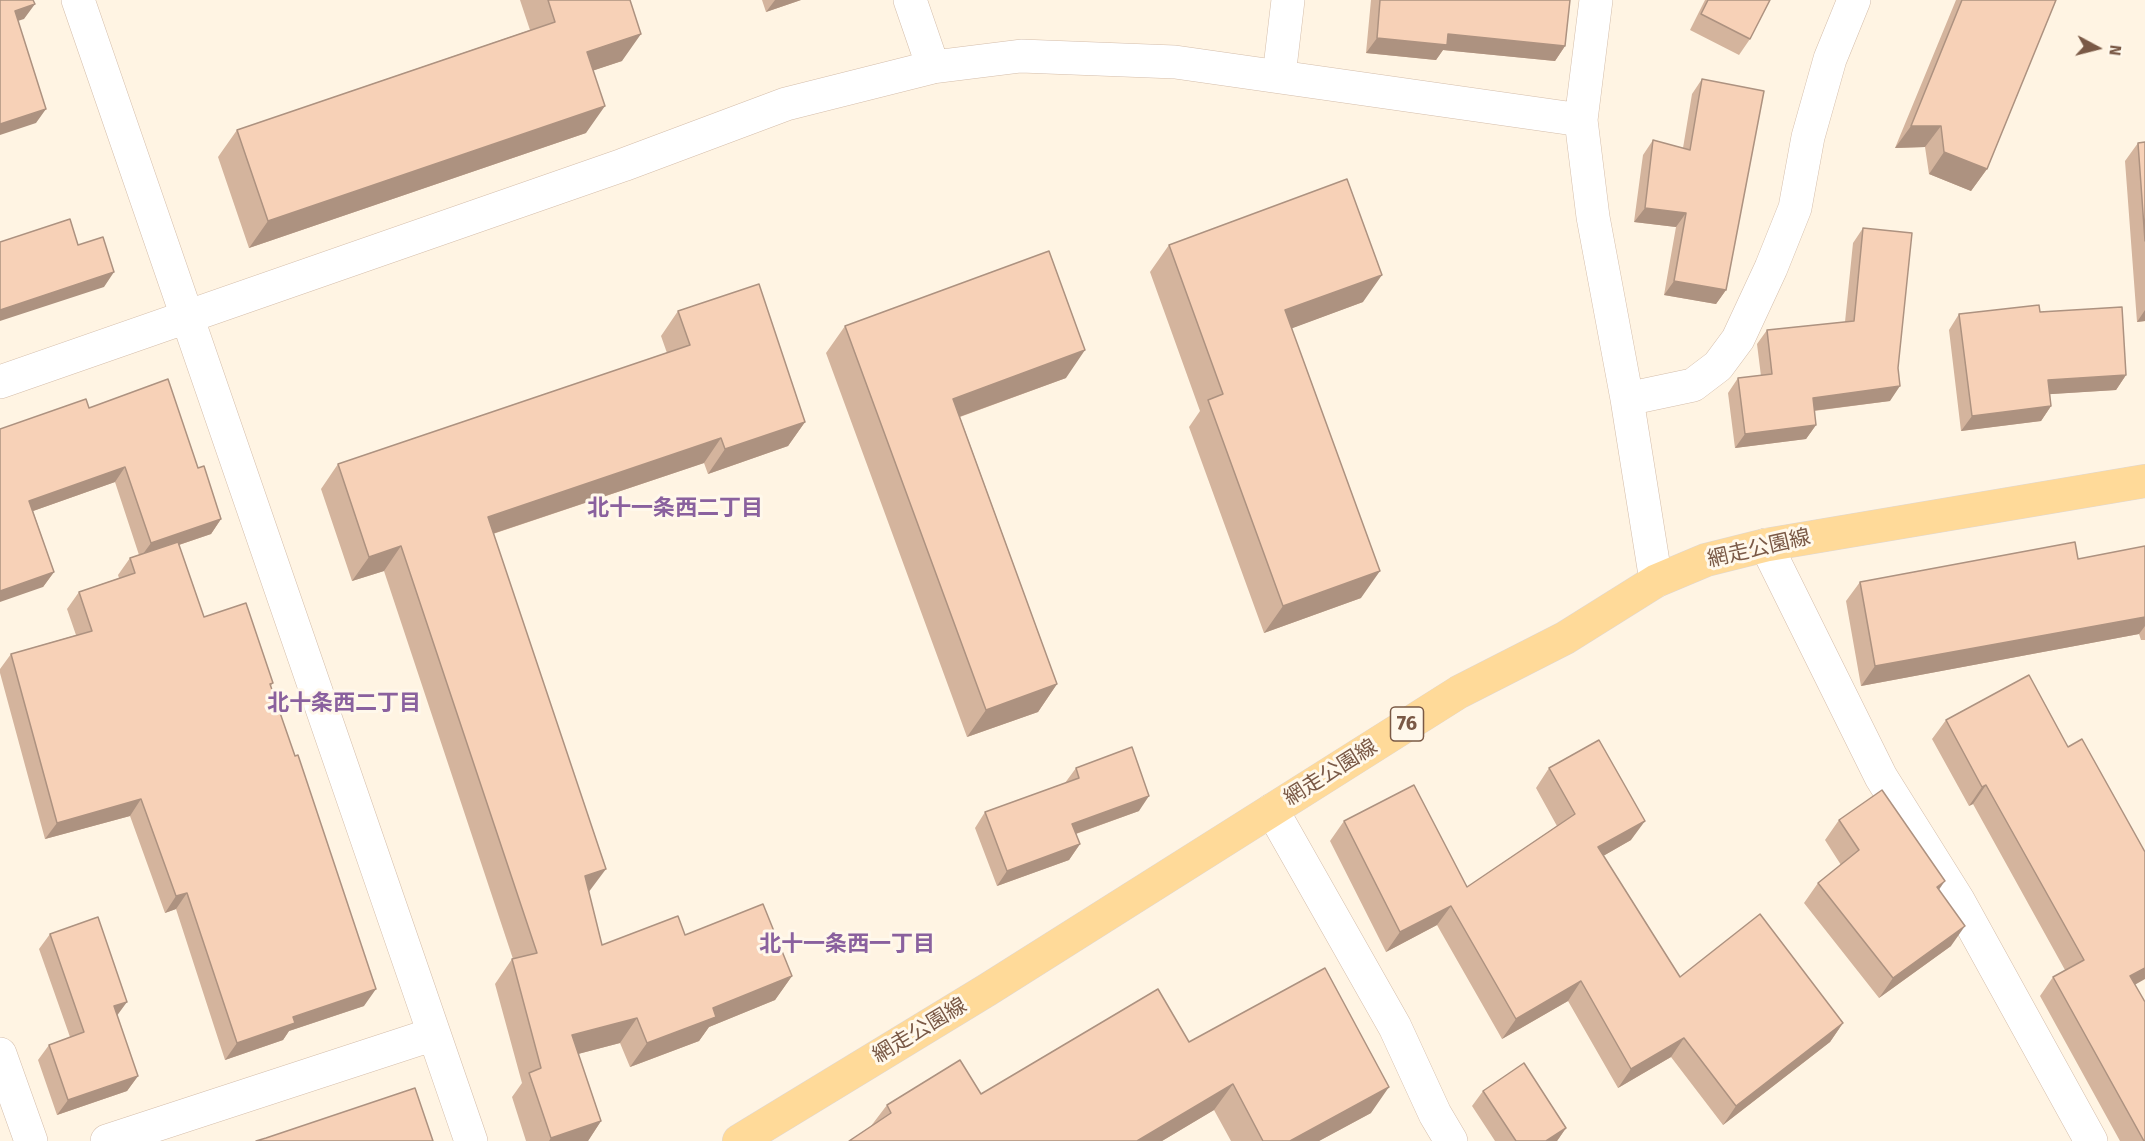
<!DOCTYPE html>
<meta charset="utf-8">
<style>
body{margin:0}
#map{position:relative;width:2145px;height:1141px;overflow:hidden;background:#fff4e3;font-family:"Fira Sans",sans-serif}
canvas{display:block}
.north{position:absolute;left:2067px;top:18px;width:60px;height:60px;-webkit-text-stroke:4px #fff8eb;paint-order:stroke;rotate:97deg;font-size:16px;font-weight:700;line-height:24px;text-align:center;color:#7a5946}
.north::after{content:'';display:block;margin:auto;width:21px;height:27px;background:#7a5946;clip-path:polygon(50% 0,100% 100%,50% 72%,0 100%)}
</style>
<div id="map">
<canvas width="2145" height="1141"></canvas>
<div class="north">N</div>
</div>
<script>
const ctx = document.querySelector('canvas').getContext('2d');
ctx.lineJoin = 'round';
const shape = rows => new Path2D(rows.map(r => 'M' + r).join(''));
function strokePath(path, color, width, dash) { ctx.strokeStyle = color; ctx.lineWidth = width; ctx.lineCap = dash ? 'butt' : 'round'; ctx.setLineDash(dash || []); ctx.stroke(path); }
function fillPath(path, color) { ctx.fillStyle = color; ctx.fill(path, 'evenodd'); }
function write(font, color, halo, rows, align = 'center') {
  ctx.font = font + ' "Fira Sans","Noto Sans JP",sans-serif'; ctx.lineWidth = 6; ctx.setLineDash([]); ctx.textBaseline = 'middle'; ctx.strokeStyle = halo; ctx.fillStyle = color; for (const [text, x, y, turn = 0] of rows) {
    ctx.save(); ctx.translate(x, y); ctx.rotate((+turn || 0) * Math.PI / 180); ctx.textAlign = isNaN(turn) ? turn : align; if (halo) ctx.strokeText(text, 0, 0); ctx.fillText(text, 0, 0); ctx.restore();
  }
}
const minor = shape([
 [78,0,471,1141],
 [910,0,933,67],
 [1596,0,1581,120,1593,217,1627,399,1656,581],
 [1279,76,1288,0],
 [0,382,623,165,786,104,933,67,1021,56,1175,62,1581,120],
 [1627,399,1693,385,1718,366,1738,339,1771,268,1795,208,1808,137,1830,59,1854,0],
 [1766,545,1881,777,1958,900,2091,1141],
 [1272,810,1395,1027,1435,1114,1451,1141],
 [0,1054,31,1141],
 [107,1141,434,1034]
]);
const major = shape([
 [739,1141,987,990,1459,692,1565,638,1656,581,1706,560,1766,545,2145,481]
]);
strokePath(minor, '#d4bdaa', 34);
strokePath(major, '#dfd7d3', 34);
strokePath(minor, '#fff', 33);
strokePath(major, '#ffda99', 33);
fillPath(shape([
 [520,0,630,0,622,61,594,70,586,133,249,248,218,157,237,130,530,30],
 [762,0,801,0,766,12],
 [1371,0,1570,0,1565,46,1555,61,1443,50,1436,60,1366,53],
 [1705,0,1770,0,1750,39,1739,55,1690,30],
 [1956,0,2056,0,1987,169,1971,191,1929,174,1925,147,1895,148],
 [1702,79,1726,290,1716,304,1664,295,1676,227,1634,222,1643,155,1653,140,1683,148,1692,94],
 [2145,142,2145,321,2137,322,2125,161,2138,143],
 [1863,228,1890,401,1814,411,1816,425,1806,439,1735,448,1728,393,1738,378,1761,376,1757,344,1767,330,1845,322,1853,243],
 [1169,245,1363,302,1292,328,1361,598,1264,633,1189,427,1200,411,1150,272],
 [678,311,805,422,788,446,708,474,704,463,493,534,602,945,685,935,792,976,775,1000,709,1027,699,1041,630,1067,620,1043,578,1054,601,1121,588,1141,526,1141,512,1097,522,1083,495,984,512,959,513,959,384,571,352,581,321,489,338,464,667,353,661,336],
 [2040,312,2126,375,2116,390,2050,394,2051,406,2041,421,1961,431,1949,330,1959,314],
 [845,326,1066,378,960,417,1057,684,1038,712,967,737,826,353],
 [0,429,198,468,221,519,211,534,179,545,204,617,273,683,270,687,364,1006,289,1031,283,1040,225,1060,176,909,165,913,130,816,45,839,0,673,0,669,11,654,76,635,67,609,79,592,119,578,118,575,130,558,139,555,115,482,33,511,54,572,43,587],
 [2145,546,2145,640,2141,640,2139,634,1861,686,1846,601,1860,582,2078,559],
 [1946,720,2135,985,2145,1141,2120,1141,2040,996,2053,977,2065,970,1973,804,1969,806,1932,739],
 [1076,768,1139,811,1076,834,1080,844,1069,860,997,886,975,828,985,812,1065,783],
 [1549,768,1631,840,1603,856,1680,977,1843,1023,1830,1042,1723,1125,1671,1057,1618,1088,1568,1001,1502,1039,1437,925,1386,952,1330,841,1344,821,1467,887,1557,826,1536,788],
 [1839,820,1951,946,1879,998,1804,903,1818,883,1841,865,1825,840],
 [50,934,117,1016,138,1076,127,1091,57,1115,38,1060,49,1045,70,1037,39,949],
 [1189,1042,1371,1113,1319,1141,1231,1141,1214,1110,1162,1141,849,1141,871,1126,887,1105,981,1094],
 [1483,1091,1566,1128,1557,1141,1495,1141,1472,1106]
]), '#d4b49d');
fillPath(shape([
 [775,0,801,0,766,12],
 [35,4,24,19,5,25,15,11],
 [641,34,622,61,568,79,587,52],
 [1448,34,1565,46,1555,61,1443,50,1436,60,1366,53,1377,38],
 [605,106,586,133,249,248,268,221],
 [46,109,36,123,0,135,0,124],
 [1911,126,1941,126,1925,147,1895,148],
 [1944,152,1987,169,1971,191,1929,174],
 [1645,208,1686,213,1676,227,1634,222],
 [114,272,104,287,0,321,0,310],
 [1382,275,1363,302,1266,338,1285,310],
 [1674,281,1726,290,1716,304,1664,295],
 [2145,310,2145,321,2137,322],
 [1085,350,1066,378,934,426,953,399],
 [2126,375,2116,390,2037,395,2048,380],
 [1900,386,1890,401,1803,412,1813,398],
 [2051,406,2041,421,1961,431,1972,416],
 [805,422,788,446,708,474,725,449],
 [1816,425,1806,439,1735,448,1745,434],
 [721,438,704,463,471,541,488,517],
 [125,467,115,482,19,516,29,501],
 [221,519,211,534,140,558,151,543],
 [401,546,384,571,352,581,369,557],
 [1380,571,1361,598,1264,633,1283,606],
 [54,572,43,587,0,602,0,591],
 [2145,617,2145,626,2139,634,1861,686,1875,666],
 [1057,684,1038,712,967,737,986,710],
 [1986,785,1973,804,1969,806,1982,787],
 [1149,796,1139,811,1061,839,1072,824],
 [141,799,130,816,45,839,57,823],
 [1645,821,1631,840,1584,867,1598,847],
 [1080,844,1069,860,997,886,1007,871],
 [606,869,588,893,585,876],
 [1945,881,1931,901,1937,887],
 [187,893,176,909,165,913,176,896],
 [1451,906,1437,925,1386,952,1400,932],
 [1965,926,1951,946,1879,998,1893,978],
 [2145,968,2145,979,2117,995,2130,976],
 [792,976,775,1000,709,1027,699,1041,630,1067,647,1043,713,1008],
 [1581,981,1568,1001,1502,1039,1516,1019],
 [376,989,364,1006,289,1031,283,1040,225,1060,237,1043,293,1017],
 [127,1002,116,1017,114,1006],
 [637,1018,620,1043,555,1060,572,1035],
 [1843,1023,1830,1042,1723,1125,1736,1106],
 [1684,1038,1671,1057,1618,1088,1631,1069],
 [138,1076,127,1091,57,1115,68,1100],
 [1233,1084,1214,1110,1162,1141,1137,1141],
 [1389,1087,1371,1113,1319,1141,1290,1141],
 [601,1121,588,1141,549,1141,551,1138],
 [1566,1128,1557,1141,1546,1141]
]), '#ad9280');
const building = shape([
 [0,0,33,0,35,4,15,11,46,109,0,124,0,0],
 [548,0,630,0,641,34,587,52,605,106,268,221,237,130,555,22,548,0],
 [1380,0,1570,0,1565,46,1448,34,1447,45,1377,38,1380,0],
 [1708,0,1770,0,1750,39,1701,14,1708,0],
 [1962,0,2056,0,1987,169,1944,152,1941,126,1911,126,1962,0],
 [1702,79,1764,91,1726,290,1674,281,1686,213,1645,208,1653,140,1690,150,1702,79],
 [2145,142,2145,241,2138,143,2145,142],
 [1347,179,1382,275,1285,310,1380,571,1283,606,1208,400,1223,394,1169,245,1347,179],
 [70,219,78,245,103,237,114,272,0,310,0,242,70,219],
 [1863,228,1912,233,1898,368,1900,386,1813,398,1816,425,1745,434,1738,378,1772,374,1767,330,1854,321,1863,228],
 [1049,251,1085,350,953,399,1057,684,986,710,845,326,1049,251],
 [759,284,805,422,725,449,721,438,488,517,606,869,585,876,602,945,678,916,685,935,763,904,792,976,713,1008,716,1017,647,1043,637,1018,572,1035,601,1121,551,1138,529,1073,541,1068,512,959,537,953,401,546,369,557,338,464,690,345,678,311,759,284],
 [2039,305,2040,312,2122,307,2126,375,2048,380,2051,406,1972,416,1959,314,2039,305],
 [168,379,198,468,204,466,221,519,151,543,125,467,29,501,54,572,0,591,0,429,86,399,89,408,168,379],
 [178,542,204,617,246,603,273,683,270,684,295,756,298,755,376,989,293,1017,295,1023,237,1043,187,893,176,896,141,799,57,823,11,654,92,631,79,592,135,573,130,558,178,542],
 [2075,542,2078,559,2145,546,2145,617,1875,666,1860,582,2075,542],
 [2029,675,2068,747,2082,739,2145,852,2145,968,2130,976,2145,1002,2145,1141,2144,1141,2053,977,2084,960,1986,785,1982,787,1946,720,2029,675],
 [1599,740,1645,821,1598,847,1680,977,1760,914,1843,1023,1736,1106,1684,1038,1631,1069,1581,981,1516,1019,1451,906,1400,932,1344,821,1414,785,1467,887,1575,814,1549,768,1599,740],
 [1132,747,1149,796,1072,824,1080,844,1007,871,985,812,1079,778,1076,768,1132,747],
 [1882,790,1945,881,1937,887,1965,926,1893,978,1818,883,1859,850,1839,820,1882,790],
 [98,917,127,1002,114,1006,138,1076,68,1100,49,1045,84,1032,50,934,98,917],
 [1325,968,1389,1087,1290,1141,1263,1141,1233,1084,1137,1141,849,1141,891,1113,887,1105,960,1060,981,1094,1158,989,1189,1042,1325,968],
 [1524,1063,1566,1128,1546,1141,1516,1141,1483,1091,1524,1063],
 [415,1088,433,1141,256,1141,266,1138,415,1088]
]);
fillPath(building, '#f7d1b7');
strokePath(building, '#ad9280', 1.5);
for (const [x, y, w] of [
 [1407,724,33]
]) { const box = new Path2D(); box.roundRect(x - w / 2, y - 17, w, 34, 4.5); ctx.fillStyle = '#fff8eb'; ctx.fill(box); strokePath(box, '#7a5946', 1.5); }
write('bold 20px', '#7a5946', null, [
 ["76",1407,724]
]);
write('21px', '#7a5946', '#fff8eb', [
 ["網走公園線",1759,549,-13],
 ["網走公園線",1331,773,-32],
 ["網走公園線",920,1031,-31]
]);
write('bold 22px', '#8a619e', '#fff8eb', [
 ["北十一条西二丁目",675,509],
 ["北十条西二丁目",344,704],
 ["北十一条西一丁目",847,945]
]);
</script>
